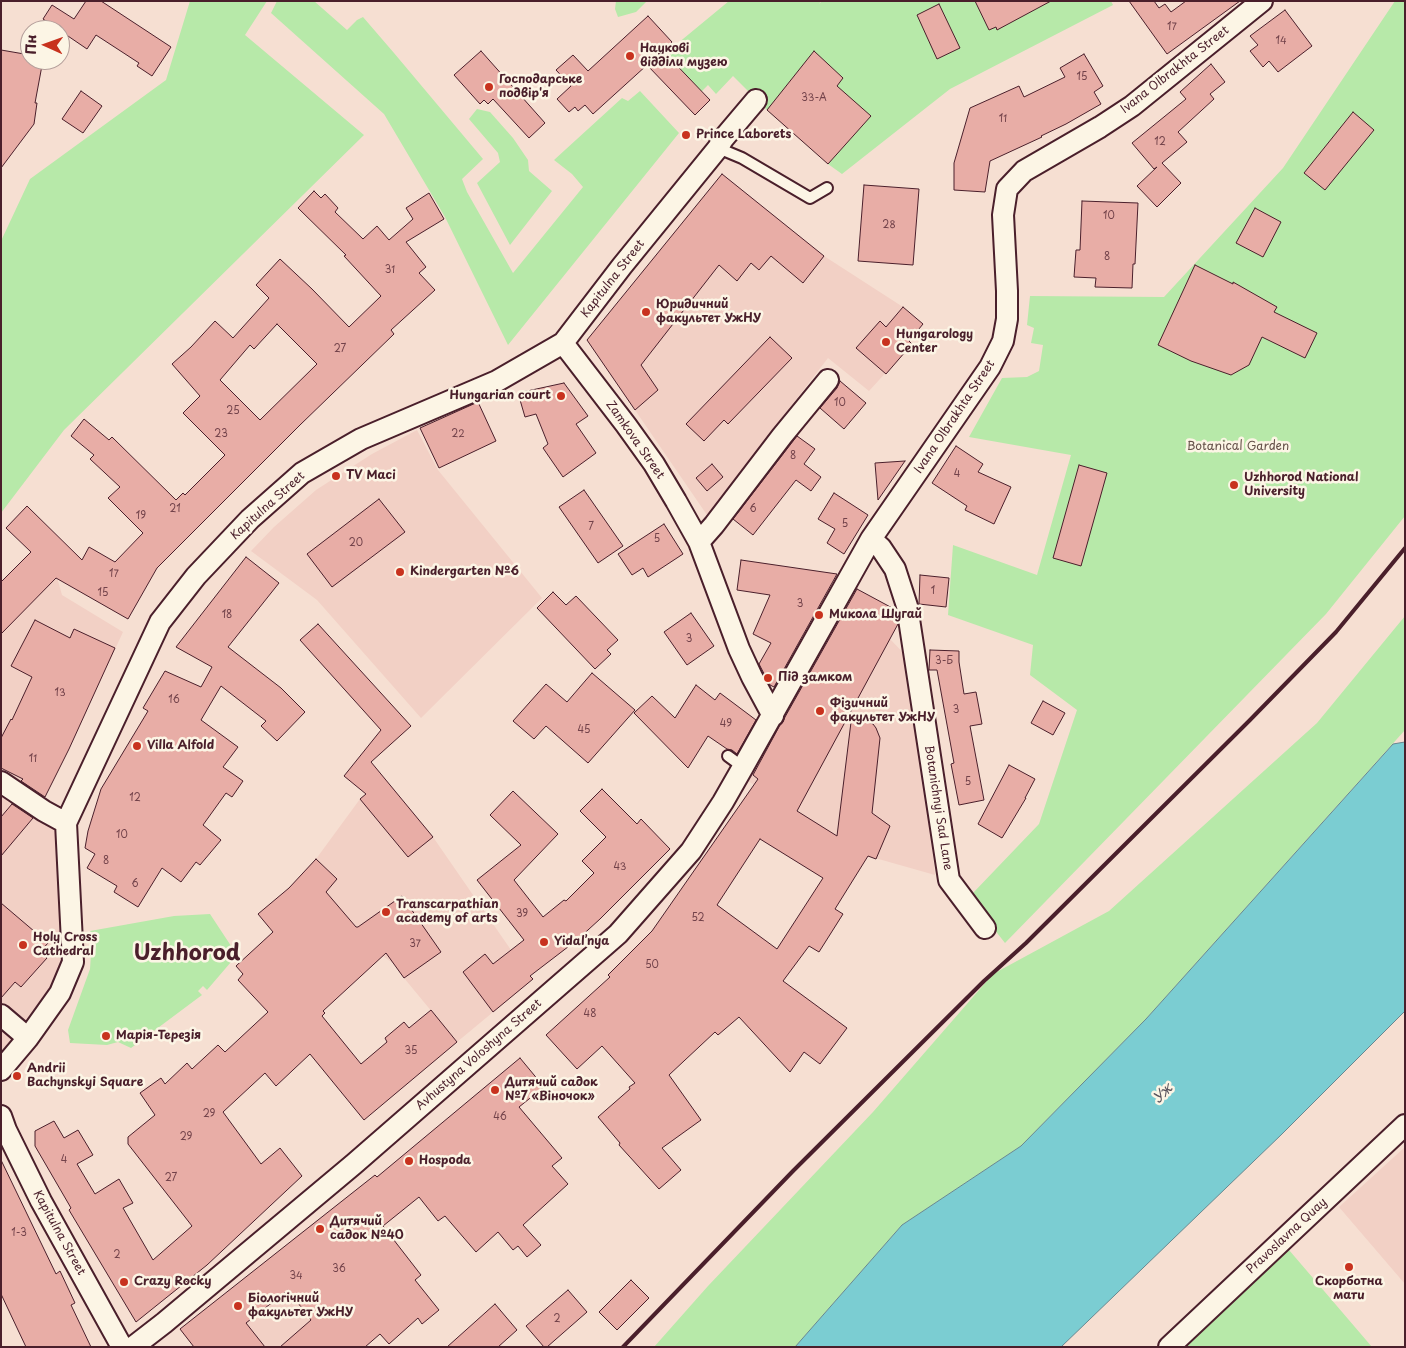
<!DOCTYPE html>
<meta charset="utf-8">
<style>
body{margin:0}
#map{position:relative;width:1406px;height:1348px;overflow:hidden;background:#f6dfd2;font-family:"Playpen Sans",sans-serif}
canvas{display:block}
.frame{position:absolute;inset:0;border:2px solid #4a1f2b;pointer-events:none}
.north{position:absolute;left:20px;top:20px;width:50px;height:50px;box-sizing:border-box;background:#fcf5e5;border:1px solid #b59f9b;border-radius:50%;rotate:272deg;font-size:14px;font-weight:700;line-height:20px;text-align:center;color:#4a1f2b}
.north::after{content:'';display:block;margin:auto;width:18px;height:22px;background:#c8321e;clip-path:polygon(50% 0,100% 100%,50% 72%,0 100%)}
</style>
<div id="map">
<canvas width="1406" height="1348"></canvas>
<div class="frame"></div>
<div class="north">Пн</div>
</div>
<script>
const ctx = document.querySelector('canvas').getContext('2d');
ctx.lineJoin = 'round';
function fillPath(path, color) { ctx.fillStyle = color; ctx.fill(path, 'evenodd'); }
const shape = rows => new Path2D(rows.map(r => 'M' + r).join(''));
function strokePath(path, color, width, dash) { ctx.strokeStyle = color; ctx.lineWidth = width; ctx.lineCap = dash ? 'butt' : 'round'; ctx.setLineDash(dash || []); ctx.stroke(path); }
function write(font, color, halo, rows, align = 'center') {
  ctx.font = font + ' "Playpen Sans",sans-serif'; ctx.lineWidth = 5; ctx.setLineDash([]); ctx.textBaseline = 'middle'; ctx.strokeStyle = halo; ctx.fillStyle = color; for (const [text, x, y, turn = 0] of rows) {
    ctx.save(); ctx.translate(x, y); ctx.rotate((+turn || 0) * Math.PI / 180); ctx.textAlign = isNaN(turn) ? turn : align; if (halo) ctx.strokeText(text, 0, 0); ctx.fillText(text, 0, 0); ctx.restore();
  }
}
fillPath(shape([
 [722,174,824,256,903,307,909,341,912,344,869,391,828,358,707,515,587,340],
 [712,465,723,477,707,491,696,478],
 [417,430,438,470,542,598,421,718,317,600,251,551,274,527,316,490,372,454],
 [31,552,57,577,62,595,123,632,69,749,42,803,1,777,1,582],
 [840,612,890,639,912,662,935,875,868,856,748,781],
 [385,779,433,837,511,950,533,979,457,1042,404,978,394,964,383,956,357,926,308,934,277,898,281,896,316,859,360,799],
 [1,791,58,824,66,915,61,973,31,1022,1,1051],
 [1405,1147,1405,1284,1339,1207],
 [266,1262,311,1320,294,1335,304,1347,194,1347,180,1330]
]), '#f2d0c5');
fillPath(shape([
 [190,1,267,1,245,35,364,135,64,430,1,513,1,241,30,179,166,80],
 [277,1,314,1,347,30,357,20,363,17,394,53,483,159,462,179,467,192,513,273,583,187,572,174,554,160,622,98,628,101,640,91,679,133,508,345,445,217,384,114,271,13],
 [616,1,647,1,636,12,618,17,615,9],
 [729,1,821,1,819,4,822,1,1111,1,1113,5,950,89,842,174,828,164,767,110,733,76,716,94,708,85,701,92,666,53],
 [1395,1,1405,1,1405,516,1326,614,1005,943,990,924,973,893,1039,824,1077,710,1030,675,1033,645,948,615,953,545,1037,575,1071,455,969,437,1002,378,1027,377,1039,371,1043,345,1031,343,1034,328,1027,325,1030,296,1164,297,1283,168],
 [477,109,490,112,513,138,528,160,529,171,552,191,510,245,477,183,500,162,498,153,469,119],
 [1405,616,1405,730,1146,1019,1021,1146,902,1225,795,1347,654,1347,708,1286,873,1112,993,974,1109,911,1317,723],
 [210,914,237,955,207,990,203,986,198,991,202,995,131,1048,118,1042,107,1045,70,1043,68,1030,90,969,91,954,90,931,174,916],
 [1289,1250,1372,1347,1186,1347]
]), '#b7e9a9');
const water = shape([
 [1405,742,1405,1011,1282,1134,1061,1347,795,1347,902,1225,1021,1146,1146,1019,1393,744,1405,742]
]);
fillPath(water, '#7bcdd2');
strokePath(water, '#67878f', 1);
const building = shape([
 [86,1,101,1,171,47,152,76,137,66,139,63,96,35,87,49,43,19,52,5,74,19,86,1],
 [975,1,1051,1,997,30,996,27,989,30,975,1],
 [1129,1,1154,1,1159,8,1165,4,1171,12,1186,1,1240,1,1167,54,1129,1],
 [939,4,960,48,937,59,917,15,939,4],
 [1285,10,1312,46,1278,72,1269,61,1263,67,1250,51,1258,45,1250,36,1285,10],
 [648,16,672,42,663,51,710,100,695,115,647,65,593,114,585,105,578,111,575,107,569,112,557,99,571,86,556,70,573,55,588,71,648,16],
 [1,50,30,55,30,60,43,60,35,103,37,103,34,124,1,168,1,50],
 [481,51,545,123,529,138,493,99,488,104,484,100,480,104,454,75,481,51],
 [814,51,843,78,837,86,871,116,828,164,767,110,814,51],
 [1084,54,1103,86,1094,92,1101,104,1066,124,1041,136,1042,137,990,161,985,192,954,190,954,163,970,108,1019,86,1024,97,1065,77,1060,68,1084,54],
 [1211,64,1225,82,1210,94,1214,99,1178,132,1187,142,1162,163,1181,183,1157,207,1137,186,1157,167,1154,169,1132,143,1186,99,1180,92,1211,64],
 [81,91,102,106,83,133,62,119,81,91],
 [1353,112,1374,130,1325,190,1304,173,1353,112],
 [722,174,824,256,803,283,771,256,759,270,751,263,737,281,719,265,641,365,658,390,635,410,587,340,722,174],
 [864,185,919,189,913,265,858,261,864,185],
 [314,191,321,198,325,194,338,208,335,212,363,239,377,226,389,240,413,219,406,208,429,193,444,219,406,242,426,267,419,273,435,290,391,330,394,334,300,425,157,568,128,619,56,578,1,634,1,582,31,552,6,528,27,506,82,560,89,547,115,562,143,533,108,498,120,487,90,459,94,455,71,436,84,419,109,440,112,437,176,500,183,493,185,495,225,455,183,413,200,396,172,364,191,347,215,321,233,338,269,298,256,285,280,259,312,289,349,327,381,296,344,256,346,255,298,208,314,191],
 [277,324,317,364,260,420,220,380,250,345,254,349,277,324],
 [1082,201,1138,203,1135,264,1133,264,1132,288,1095,287,1096,278,1074,277,1076,250,1080,250,1082,201],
 [1255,208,1281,222,1263,257,1236,243,1255,208],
 [1195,265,1233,284,1233,282,1277,307,1274,312,1317,333,1305,358,1262,337,1249,365,1231,375,1191,361,1158,345,1195,265],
 [903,307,923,324,909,341,912,344,886,374,856,348,880,321,886,327,903,307],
 [770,337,792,358,728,424,724,420,704,441,686,424,770,337],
 [840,381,866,403,844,429,820,408,837,388,840,381],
 [564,383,588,416,576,424,596,453,563,477,543,448,548,444,536,414,525,417,518,393,564,383],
 [478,402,496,441,439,468,420,428,478,402],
 [797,436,815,449,804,464,821,477,811,491,796,480,753,535,733,519,797,436],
 [956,446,983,464,978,472,1011,487,994,524,965,510,967,506,932,483,956,446],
 [905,461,878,500,875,463,905,461],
 [712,464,723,477,707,491,696,478,712,464],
 [1079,465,1107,473,1081,566,1053,558,1079,465],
 [584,490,623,546,598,563,559,507,584,490],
 [834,493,868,515,844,554,827,543,835,529,818,519,834,493],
 [379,499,405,532,332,587,307,554,379,499],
 [664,524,683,554,648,577,643,568,632,575,618,554,664,524],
 [246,557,279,583,228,647,281,688,305,712,277,741,261,726,266,721,221,686,201,720,238,747,223,767,243,781,232,797,226,793,203,825,221,840,200,865,196,862,181,882,162,868,138,907,114,892,117,886,87,868,95,854,85,848,88,831,101,789,148,711,143,708,165,671,201,687,212,667,176,647,246,557],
 [741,560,837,574,774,687,770,685,759,664,771,643,753,634,770,595,737,590,741,560],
 [920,575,949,578,946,607,919,604,920,575],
 [857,589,896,610,898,624,797,811,837,836,852,714,873,724,876,728,880,738,872,813,890,826,876,859,868,856,835,909,843,914,819,952,809,946,783,981,847,1028,820,1064,804,1052,790,1072,739,1017,718,1035,715,1032,669,1075,701,1120,662,1148,681,1170,659,1189,619,1145,620,1143,598,1117,630,1089,629,1087,635,1083,602,1046,577,1069,546,1035,610,977,608,975,652,931,758,779,753,775,780,725,783,722,785,717,857,589],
 [760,839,823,878,777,949,717,905,760,839],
 [553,592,566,605,576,596,618,640,607,650,611,654,595,669,537,608,553,592],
 [691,613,714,646,687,665,664,632,691,613],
 [35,620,70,638,74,629,115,648,69,749,45,797,21,781,23,779,1,768,1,738,11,719,12,720,32,677,11,666,35,620],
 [318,624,411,726,371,762,433,837,408,857,360,799,366,794,344,776,381,730,300,640,318,624],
 [930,650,959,651,959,662,964,694,976,692,982,724,970,726,984,800,959,805,951,764,954,763,937,670,929,670,930,650],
 [592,673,635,710,588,763,546,726,534,739,513,721,546,684,567,702,592,673],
 [696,685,715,700,720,693,756,720,737,754,732,750,727,749,708,736,688,768,634,713,652,696,675,718,696,685],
 [1043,701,1065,713,1053,735,1031,723,1043,701],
 [1009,765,1035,779,1025,798,1026,798,1002,838,978,824,1009,765],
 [602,789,637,824,641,819,670,849,600,919,577,940,530,976,533,979,493,1012,463,972,485,954,493,964,524,940,477,880,521,845,490,815,513,791,558,834,514,880,543,917,564,900,566,901,594,873,582,861,606,837,580,811,602,789],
 [12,804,33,818,1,856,1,817,12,804],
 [316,859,337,879,326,892,356,927,358,927,402,896,441,952,404,978,386,953,323,1011,325,1013,322,1016,361,1064,387,1042,385,1038,404,1022,409,1028,431,1010,457,1042,364,1120,310,1054,276,1086,265,1073,223,1112,261,1164,280,1148,302,1176,207,1265,136,1322,69,1210,71,1208,35,1146,35,1131,54,1121,64,1138,78,1130,93,1155,77,1164,95,1194,119,1179,133,1203,123,1208,153,1260,192,1226,128,1144,128,1137,155,1115,140,1093,161,1078,165,1084,187,1063,192,1069,218,1045,225,1052,268,1012,238,980,243,974,236,966,273,932,258,914,289,888,316,859],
 [1,903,48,943,40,952,47,958,21,987,15,982,1,998,1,903],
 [520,1058,544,1087,519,1107,562,1158,552,1166,568,1184,523,1225,541,1245,527,1257,518,1246,513,1250,498,1232,476,1252,445,1216,438,1221,419,1197,383,1226,421,1275,415,1280,439,1310,422,1324,418,1318,389,1344,380,1334,365,1347,280,1347,311,1320,288,1290,246,1323,265,1347,194,1347,180,1329,375,1175,377,1177,520,1058],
 [1,1160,56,1274,60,1271,75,1303,71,1305,91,1347,26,1347,1,1294,1,1160],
 [631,1280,649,1298,617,1330,599,1312,631,1280],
 [568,1290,587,1312,547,1347,544,1347,526,1326,568,1290],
 [495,1304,517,1330,498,1347,447,1347,495,1304]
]);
fillPath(building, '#e8ada6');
strokePath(building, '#4a1f2b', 1);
const lane = shape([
 [718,148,742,158,810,198,827,188],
 [728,756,743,767]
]);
const street = shape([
 [563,343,626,425,654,464,676,501,699,542,739,649,752,677,773,716],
 [871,539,881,548,895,569,907,606,949,880,985,928],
 [699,542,714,525,782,436,828,380],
 [1,782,44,811,66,823],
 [1,1015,28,1038],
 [1,1070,28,1038,60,993,73,962,66,823,160,622,196,576,250,519,302,473,361,439,497,381,563,343,622,266,718,148,723,139,756,100],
 [1,1116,6,1130,41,1201,122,1347],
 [133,1347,164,1323,354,1164,618,934,691,851,723,802,743,767,871,539,990,367,1003,341,1007,319,1007,291,1003,215,1007,189,1024,171,1100,127,1132,106,1262,1],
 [1169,1347,1405,1125]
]);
strokePath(lane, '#4a1f2b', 14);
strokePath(street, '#4a1f2b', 24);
strokePath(lane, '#fcf5e5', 10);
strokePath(street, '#fcf5e5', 20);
strokePath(shape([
 [623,1347,793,1171,984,981,1026,943,1250,720,1336,632,1405,548]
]), '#4a1f2b', 4);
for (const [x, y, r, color] of [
 [630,56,5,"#c8321e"],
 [489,87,5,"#c8321e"],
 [686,135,5,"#c8321e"],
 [646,312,5,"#c8321e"],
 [886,342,5,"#c8321e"],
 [561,396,5,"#c8321e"],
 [336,476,5,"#c8321e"],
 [1234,485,5,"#c8321e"],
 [400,572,5,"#c8321e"],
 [819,615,5,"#c8321e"],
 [768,678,5,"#c8321e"],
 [820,711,5,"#c8321e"],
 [137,746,5,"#c8321e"],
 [386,912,5,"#c8321e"],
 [544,942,5,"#c8321e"],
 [23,945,5,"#c8321e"],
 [106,1036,5,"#c8321e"],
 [17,1076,5,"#c8321e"],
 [495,1090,5,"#c8321e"],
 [409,1161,5,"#c8321e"],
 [320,1229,5,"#c8321e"],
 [1349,1267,5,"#c8321e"],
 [124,1282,5,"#c8321e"],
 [238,1306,5,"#c8321e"]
]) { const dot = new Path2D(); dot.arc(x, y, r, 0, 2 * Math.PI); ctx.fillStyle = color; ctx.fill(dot); strokePath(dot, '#fcf5e5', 2); }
write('10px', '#72424a', null, [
 ["17",1172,27],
 ["14",1281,41],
 ["15",1082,77],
 ["33-А",814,98],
 ["11",1003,119],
 ["12",1160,142],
 ["10",1109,216],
 ["28",889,225],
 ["8",1107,257],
 ["31",390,270],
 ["27",340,349],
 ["10",840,403],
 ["25",233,411],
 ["23",221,434],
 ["22",458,434],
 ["8",793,456],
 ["4",957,474],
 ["21",175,509],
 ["6",753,509],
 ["19",141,516],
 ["5",845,524],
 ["7",591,527],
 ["5",657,539],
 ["20",356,543],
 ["17",114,574],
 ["1",933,591],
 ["15",103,593],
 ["3",800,604],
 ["18",227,615],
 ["3",689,639],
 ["3-Б",944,661],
 ["13",60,693],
 ["16",174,700],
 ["3",956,710],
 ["49",726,724],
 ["45",584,730],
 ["11",33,759],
 ["5",968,782],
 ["12",135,798],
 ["10",122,835],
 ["8",106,861],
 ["43",620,867],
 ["6",135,884],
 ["39",522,914],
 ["52",698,918],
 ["37",415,944],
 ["50",652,965],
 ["48",590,1014],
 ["35",411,1051],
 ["29",209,1114],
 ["46",500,1117],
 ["29",186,1137],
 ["4",64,1160],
 ["27",171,1178],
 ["1-3",19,1233],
 ["2",117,1255],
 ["36",339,1269],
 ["34",296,1276],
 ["2",557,1319]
]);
write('bold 12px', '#4a1f2b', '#fcf5e5', [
 ["Наукові",640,49],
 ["відділи музею",640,63],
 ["Господарське",499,80],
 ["подвір'я",499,94],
 ["Prince Laborets",696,135],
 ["Юридичний",656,305],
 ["факультет УжНУ",656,319],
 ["Hungarology",896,335],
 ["Center",896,349],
 ["Hungarian court",551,396,"right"],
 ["TV Maci",346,476],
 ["Uzhhorod National",1244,478],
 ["University",1244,492],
 ["Kindergarten №6",410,572],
 ["Микола Шугай",829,615],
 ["Під замком",778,678],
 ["Фізичний",830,704],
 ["факультет УжНУ",830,718],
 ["Villa Alfold",147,746],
 ["Transcarpathian",396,905],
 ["academy of arts",396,919],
 ["Holy Cross",33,938],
 ["Cathedral",33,952],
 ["Yidal’nya",554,942],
 ["Марія-Терезія",116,1036],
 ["Andrii",27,1069],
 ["Bachynskyi Square",27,1083],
 ["Дитячий садок",505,1083],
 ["№7 «Віночок»",505,1097],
 ["Hospoda",419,1161],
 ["Дитячий",330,1222],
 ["садок №40",330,1236],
 ["Crazy Rocky",134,1282],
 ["Скорботна",1349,1282,"center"],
 ["мати",1349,1296,"center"],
 ["Біологічний",248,1299],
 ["факультет УжНУ",248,1313]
], 'left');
write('12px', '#4a1f2b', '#fcf5e5', [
 ["Ivana Olbrakhta Street",1175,70,-38],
 ["Kapitulna Street",613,279,-52],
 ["Ivana Olbrakhta Street",955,417,-56],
 ["Zamkova Street",635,440,55],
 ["Kapitulna Street",268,506,-42],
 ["Botanichnyi Sad Lane",938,808,81],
 ["Avhustyna Voloshyna Street",479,1055,-41],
 ["Kapitulna Street",59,1233,61],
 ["Pravoslavna Quay",1287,1236,-43]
]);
write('12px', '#65524a', '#fcf5e5', [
 ["Botanical Garden",1238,447]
]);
write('italic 14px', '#59535d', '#fcf5e5', [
 ["Уж",1163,1094,-46]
]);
write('bold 22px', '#4a1f2b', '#fcf5e5', [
 ["Uzhhorod",187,954]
]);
</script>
